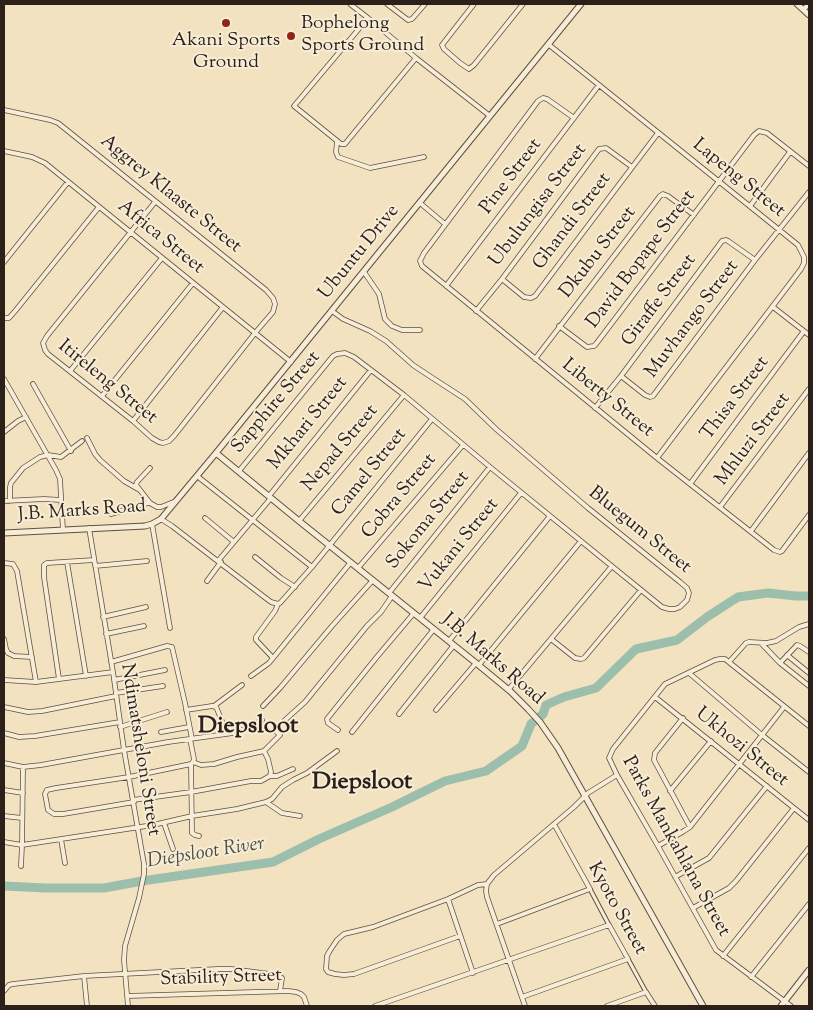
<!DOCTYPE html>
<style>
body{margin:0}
#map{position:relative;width:813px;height:1010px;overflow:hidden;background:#f3e2bf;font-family:"Sorts Mill Goudy",serif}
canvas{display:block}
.frame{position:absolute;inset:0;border:5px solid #2c201b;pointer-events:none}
</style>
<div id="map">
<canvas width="813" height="1010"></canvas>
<div class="frame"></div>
</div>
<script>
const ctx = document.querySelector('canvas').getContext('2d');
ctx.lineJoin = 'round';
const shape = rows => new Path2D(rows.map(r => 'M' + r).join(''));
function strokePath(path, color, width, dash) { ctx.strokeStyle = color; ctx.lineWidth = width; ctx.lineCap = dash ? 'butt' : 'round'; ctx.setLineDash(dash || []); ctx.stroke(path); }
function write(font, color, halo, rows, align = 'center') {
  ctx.font = font + ' "Sorts Mill Goudy",serif'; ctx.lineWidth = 4; ctx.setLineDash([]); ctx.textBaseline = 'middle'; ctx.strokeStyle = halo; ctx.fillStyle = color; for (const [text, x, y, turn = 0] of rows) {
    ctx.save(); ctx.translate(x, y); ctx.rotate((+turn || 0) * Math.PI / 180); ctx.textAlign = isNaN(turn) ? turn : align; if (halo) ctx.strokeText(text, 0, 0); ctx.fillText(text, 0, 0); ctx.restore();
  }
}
strokePath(shape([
 [4,886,45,888,104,888,142,881,273,862,319,839,392,807,445,781,486,771,522,746,531,724,543,714,546,705,564,697,596,688,636,649,677,640,707,617,738,597,768,593,796,596,809,596]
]), '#9cbfad', 9);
const pedestrian = shape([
 [590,889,609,925],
 [628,959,646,992]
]);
const minor = shape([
 [350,4,368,18,416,58,349,139,345,144,341,144,294,106,368,18],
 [387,4,408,20,412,19,425,4],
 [474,4,442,45,444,49,460,63,469,69,474,65,523,4],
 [803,9,809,5],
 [548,44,798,245,804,257,804,263,801,269,657,458],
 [416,58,490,116],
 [4,110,50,120,58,123,266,290,273,298,275,304,273,312,255,333,174,436,169,441,163,443,159,442,152,438,133,421,48,354,45,350,43,343,47,336,155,202],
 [574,118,547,99,543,98,538,101,424,253,420,261,422,266,657,458,774,550,780,552,782,551,809,515],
 [337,142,336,152,338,157,370,168,424,157],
 [4,151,32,157,45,163,291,362],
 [420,203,445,224],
 [750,206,790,152],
 [4,262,68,182],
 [364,272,379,294,385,319,392,326,402,330,420,330],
 [502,279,524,297,531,298,535,296,658,133],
 [446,286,599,85],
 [773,307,809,335],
 [476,311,502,279,599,149,606,148,632,167],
 [4,318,9,318,16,310,99,207],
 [559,326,587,347,594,346,596,344,754,135,759,131,767,133,809,166],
 [535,359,660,196,663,194,668,196,694,215],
 [70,371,162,258],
 [621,376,645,395,650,397,653,396,755,260,809,192],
 [4,379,56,470,60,479,63,530],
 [33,384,71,451],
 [102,396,193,283],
 [595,408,621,376,722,241,726,240,728,241,755,260],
 [133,421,223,307],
 [4,432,18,421,26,417],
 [87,438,95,454,100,460,124,481,138,489],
 [239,471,333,356,337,354,345,353,354,357,404,395,490,467,662,607,669,609,675,609,680,607,687,600,689,593,687,588,680,582,588,508,496,429,465,399,428,375,413,365,386,341,370,331,343,319,332,311],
 [197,476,312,567],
 [690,484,804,331],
 [269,496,371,370],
 [4,501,44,499,61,500],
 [10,501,10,487,11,483,23,468,40,457,48,455,61,457,82,441],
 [150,503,136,485,137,482,150,468],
 [720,507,809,389],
 [111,514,148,503,150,503,157,507,161,507,176,501],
 [205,518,234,542],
 [161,519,172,526,263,596,271,602,278,604,280,603,312,567,432,419],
 [299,521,404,395],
 [152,524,170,628],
 [89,528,113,672,124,750,144,864,144,874,139,898,125,946,124,960,128,1006],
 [751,531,809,453],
 [255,557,281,578,295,587],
 [218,561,271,498],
 [67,562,86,676],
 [4,563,13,564,17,571,36,682],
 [95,566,147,561],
 [358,568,463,445],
 [207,581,221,562],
 [389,593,490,467],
 [103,617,146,607],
 [420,618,521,493],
 [106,634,144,626],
 [4,639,6,649,8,653,14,656,32,657],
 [551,639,575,658,581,659,584,658,641,590],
 [449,641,550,516],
 [761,643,780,663,809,686],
 [787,655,809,673],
 [273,658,256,640,256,637,275,611,278,604],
 [111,662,167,646,172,647,185,703,192,739],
 [729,662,746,643,749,642,767,643,776,641,799,627,809,624],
 [780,663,797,645,800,646,809,652],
 [479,665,581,541],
 [689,673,762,735,809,772],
 [251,676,269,663,351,562],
 [59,679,44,577,44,565,47,563,94,560],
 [4,680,36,682,113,672],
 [114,680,165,670],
 [508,690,612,566],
 [116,693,163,686],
 [655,697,809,820],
 [214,706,242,685],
 [263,706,280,688,332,626,373,580],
 [4,707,28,712,42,711,116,696],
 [186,710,212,706,216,707,217,709,227,734],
 [436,710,476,663],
 [399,714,454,645],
 [683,718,655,753,654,760,690,827],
 [285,720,305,702,367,626,381,612,392,596],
 [120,727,167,712],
 [338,730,328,723,327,719,376,658,414,613],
 [161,732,189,727],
 [352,732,434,629],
 [4,733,19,737,35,736,120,722],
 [264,751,280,735,270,726],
 [4,763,23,767,41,765,168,742,233,733,248,728,262,720],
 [191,764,192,833,195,835,199,836],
 [270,776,277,776,293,769],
 [4,790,23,793],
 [670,791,711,741],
 [133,800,191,792,251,781,261,781,270,776,271,772,268,759,264,751,237,757,214,764,201,765,193,762],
 [134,802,63,814,54,814,48,810,45,794,47,790,56,788,129,777,191,764,193,762,194,759,190,739],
 [266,802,282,813,300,816],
 [4,816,22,818],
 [164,823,173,849],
 [61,839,65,863],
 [4,842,22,845,153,825,192,816,237,809,266,802,272,799,282,787,293,780,307,773,337,751],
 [658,846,684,831,690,827,784,707],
 [21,866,22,845,23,767],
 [675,877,709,858,767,786],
 [448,899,473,973],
 [693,908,729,888,736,881,794,808],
 [497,924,590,889,554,824],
 [460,936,354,974,344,975,335,974,328,972,326,969,327,956,329,952,337,940,344,934,373,927,448,899,478,885,487,884],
 [723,956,809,848],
 [84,976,87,1006],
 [751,977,809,904],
 [4,991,9,985,13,984,84,976,218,969,231,969,278,975,282,978,280,991],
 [127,996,288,991,296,992,301,994,304,997,307,1006],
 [375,1006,609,925,628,959,522,997],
 [525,1006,487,897,486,891,487,884,494,875,574,807,588,793,617,775],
 [607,1006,646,992,655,1006],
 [791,1006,716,950,658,846,617,775,609,758,613,749,665,684,715,660,720,659,725,659,809,726]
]);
const tertiary = shape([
 [797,4,809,15],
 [216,453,299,521,476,663,510,691,528,709,540,722,558,748,703,1006],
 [4,533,145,526,152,524,161,519,216,453,581,4],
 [781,1006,809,970]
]);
strokePath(pedestrian, '#5e5044', 5);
strokePath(minor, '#5e5044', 5.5);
strokePath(tertiary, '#5e5044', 7);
strokePath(pedestrian, '#f7ecd5', 3);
strokePath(minor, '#f7ecd5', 4);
strokePath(tertiary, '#f7ecd5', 5);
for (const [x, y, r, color] of [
 [226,23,5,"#8f2418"],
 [291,36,5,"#8f2418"]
]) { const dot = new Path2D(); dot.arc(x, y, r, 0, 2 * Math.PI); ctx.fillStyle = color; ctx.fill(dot); strokePath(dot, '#f7ecd5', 2); }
write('19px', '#2c201b', '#f7ecd5', [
 ["Bophelong",301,25],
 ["Sports Ground",301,47],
 ["Akani Sports",226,42,"center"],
 ["Ground",226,64,"center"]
], 'left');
write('19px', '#2c201b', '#f7ecd5', [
 ["Pine Street",512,177,-53],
 ["Lapeng Street",738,179,39],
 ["Aggrey Klaaste Street",170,195,39],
 ["Ubulungisa Street",539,206,-53],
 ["Ghandi Street",573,222,-53],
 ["Africa Street",160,238,39],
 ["Ubuntu Drive",360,253,-51],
 ["Dkubu Street",599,253,-52],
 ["David Bopape Street",642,260,-53],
 ["Giraffe Street",660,301,-53],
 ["Muvhango Street",693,320,-53],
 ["Itireleng Street",107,383,39],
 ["Liberty Street",607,399,39],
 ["Thisa Street",736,399,-53],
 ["Sapphire Street",277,403,-50],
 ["Mkhari Street",309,424,-51],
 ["Mhluzi Street",754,440,-53],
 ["Nepad Street",341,449,-50],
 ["Camel Street",370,473,-51],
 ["Cobra Street",400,497,-50],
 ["J.B. Marks Road",82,512,-4],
 ["Sokoma Street",429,521,-51],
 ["Bluegum Street",639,531,39],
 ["Vukani Street",460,546,-51],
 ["J.B. Marks Road",492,660,41],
 ["Ukhozi Street",741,748,39],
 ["Ndimatsheloni Street",139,750,81],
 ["Parks Mankahlana Street",675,847,61],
 ["Kyoto Street",616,909,61],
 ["Stability Street",221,979,-2]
]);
write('italic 20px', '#4e5047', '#f7ecd5', [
 ["Diepsloot River",206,854,-9]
]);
write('bold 24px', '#2c201b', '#f7ecd5', [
 ["Diepsloot",248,728],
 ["Diepsloot",362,784]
]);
</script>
